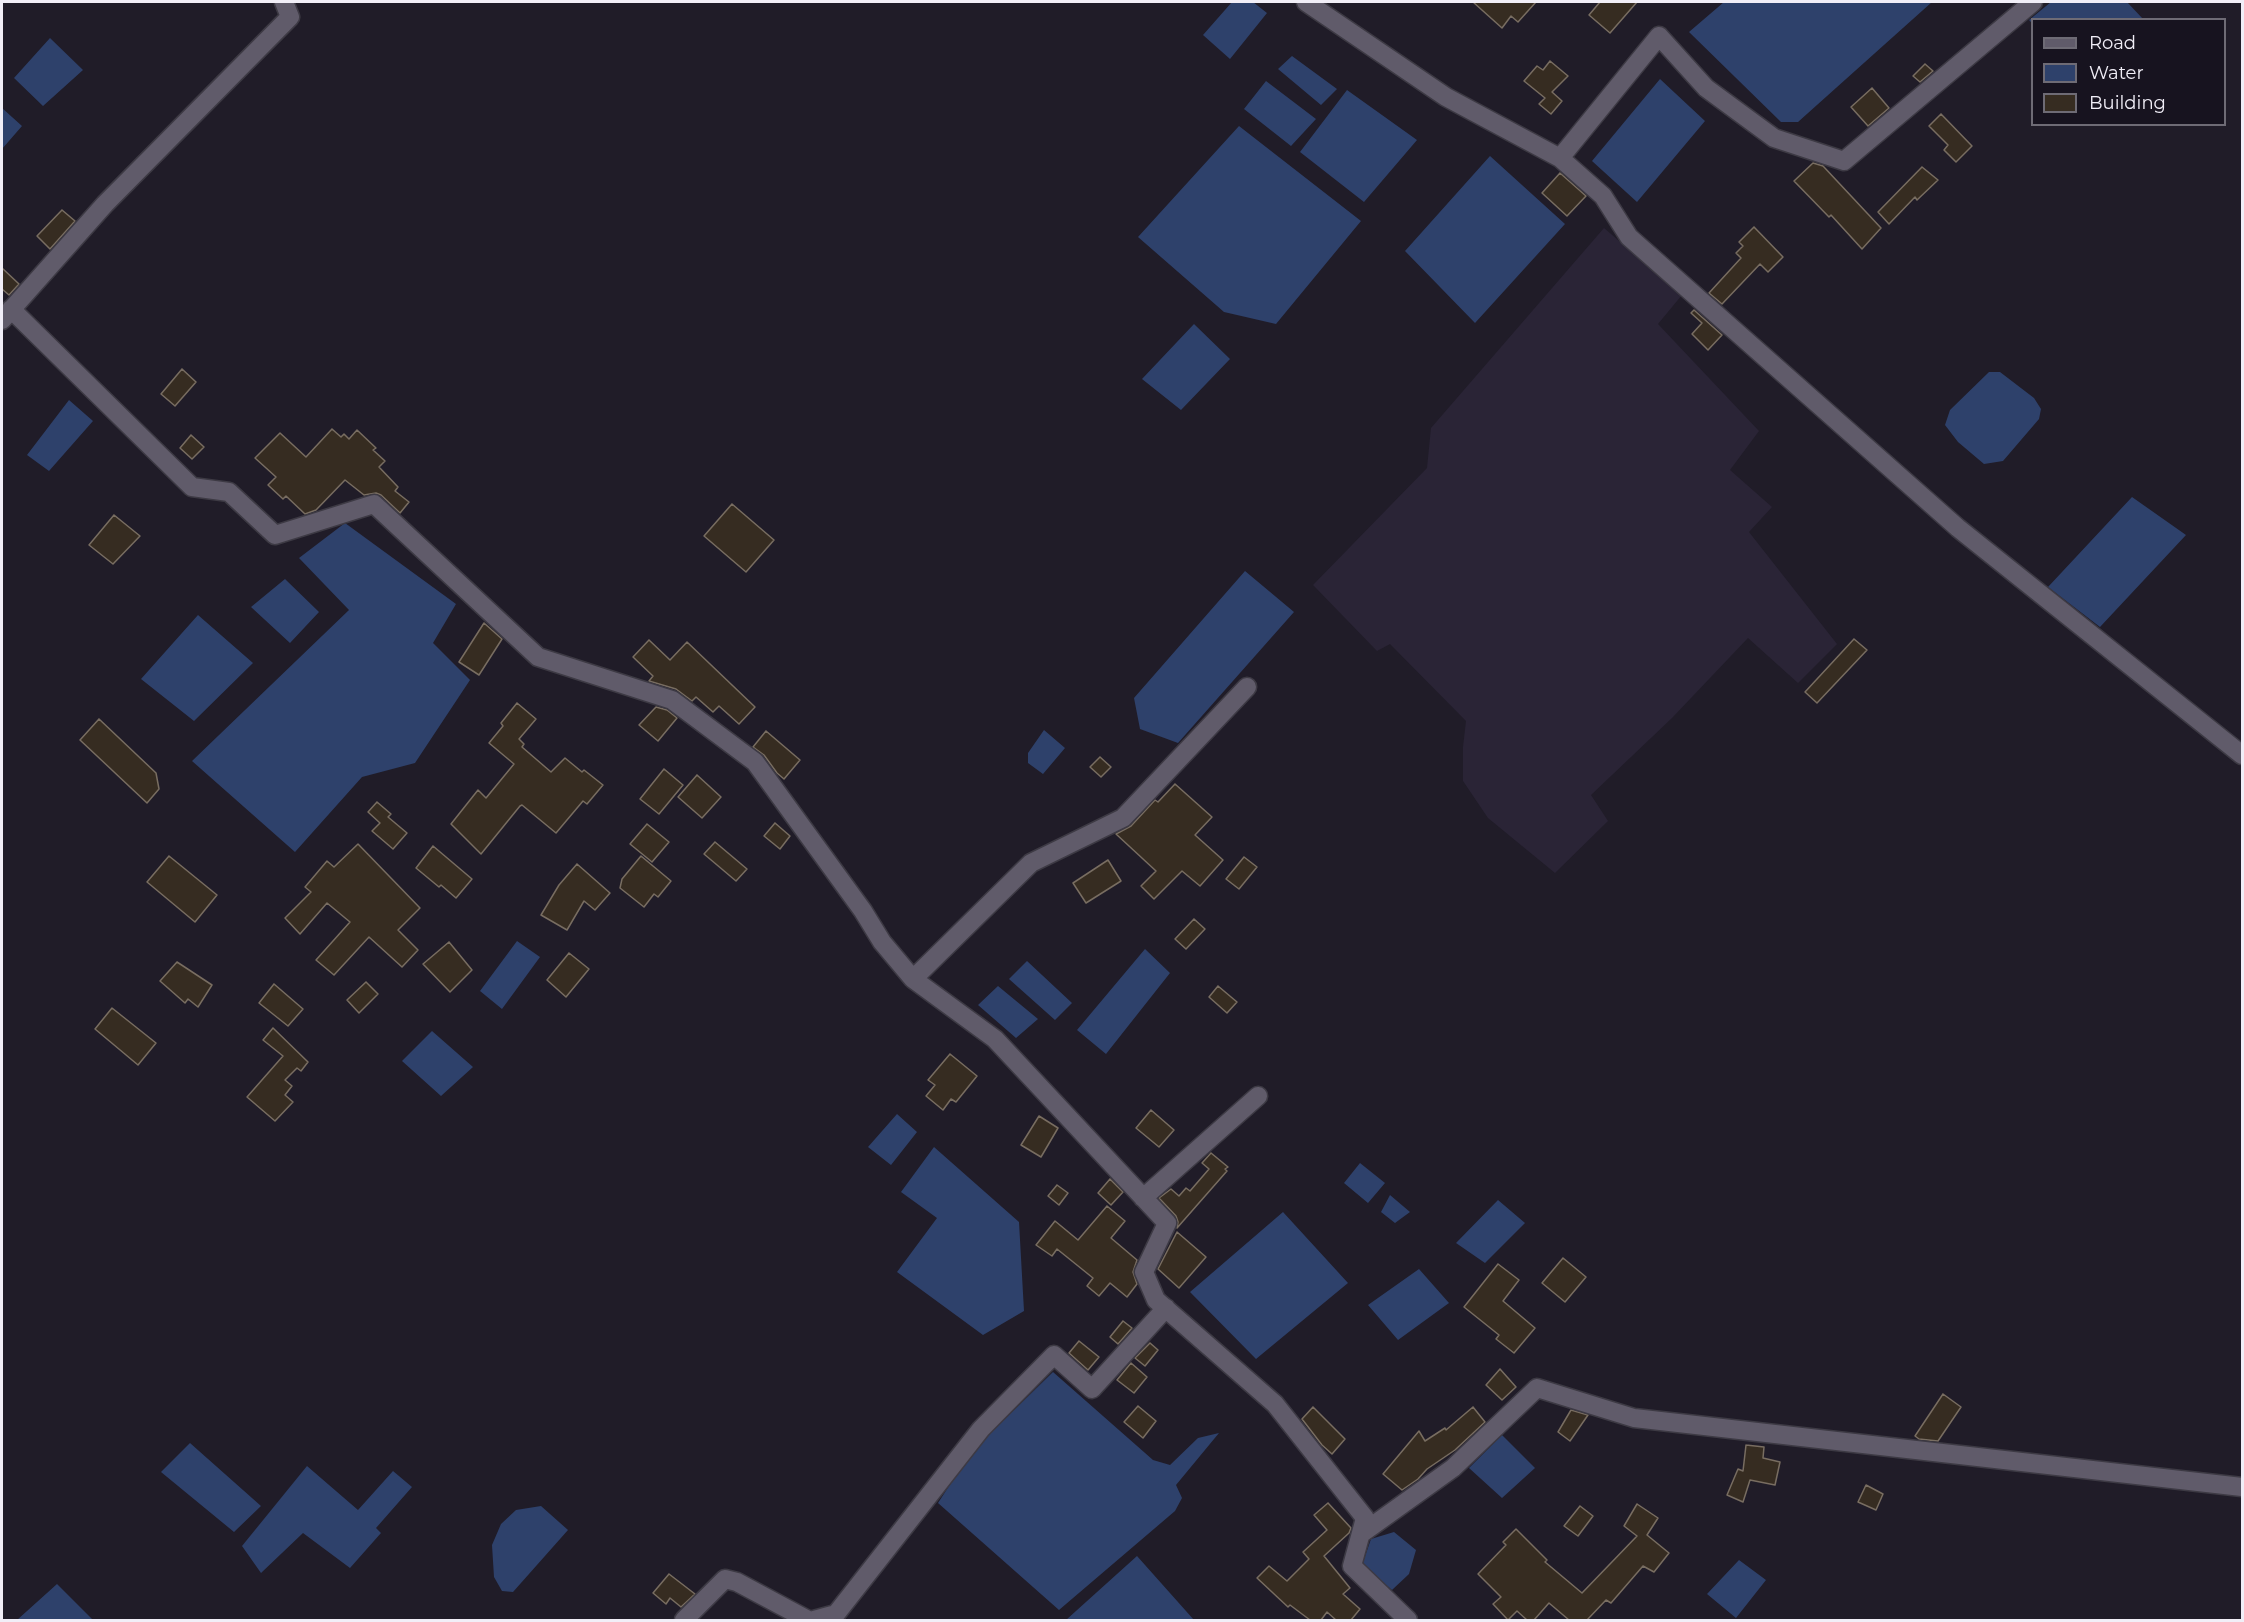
<!DOCTYPE html>
<style>
body{margin:0}
#map{position:relative;width:2244px;height:1622px;overflow:hidden;background:#201c28;font-family:Montserrat,sans-serif}
canvas{display:block}
.frame{position:absolute;inset:0;border:3px solid #f1eef7;pointer-events:none}
.legend{position:absolute;left:2031px;top:18px;width:195px;height:108px;box-sizing:border-box;background:#17131f;border:2px solid #6e6b75;margin:0;padding:8px 10px;list-style:none;font-size:18px;color:#f1eef7}
.legend li{display:flex;align-items:center;gap:12px;height:30px}
.legend b{width:30px;border:2px solid #6e6b75}
</style>
<div id="map">
<canvas width="2244" height="1622"></canvas>
<div class="frame"></div>
<ul class="legend">
<li><b style="height:8px;background:#605b6a"></b>Road</li>
<li><b style="height:16px;background:#2e416b"></b>Water</li>
<li><b style="height:16px;background:#362c21"></b>Building</li>
</ul>
</div>
<script>
const ctx = document.querySelector('canvas').getContext('2d');
ctx.lineJoin = 'round';
function fillPath(path, color) { ctx.fillStyle = color; ctx.fill(path, 'evenodd'); }
const shape = rows => new Path2D(rows.map(r => 'M' + r).join(''));
function strokePath(path, color, width, dash) { ctx.strokeStyle = color; ctx.lineWidth = width; ctx.lineCap = dash ? 'butt' : 'round'; ctx.setLineDash(dash || []); ctx.stroke(path); }
fillPath(shape([
 [1604,228,1682,295,1658,324,1759,431,1730,470,1772,507,1749,532,1837,644,1798,683,1748,638,1672,718,1591,795,1608,821,1555,873,1488,818,1463,781,1463,747,1466,721,1390,644,1377,651,1313,585,1427,468,1431,428]
]), '#2a2436');
fillPath(shape([
 [1232,2,1253,2,1267,13,1230,59,1203,35],
 [1724,2,1932,2,1798,122,1781,122,1689,32],
 [2051,2,2127,2,2143,19,2032,20,2032,23,2029,20],
 [50,38,83,70,43,106,14,78],
 [1292,56,1337,89,1321,105,1278,69],
 [1660,79,1705,121,1637,202,1592,161],
 [1266,81,1316,119,1291,146,1244,109],
 [1347,90,1417,140,1364,202,1300,152],
 [2,108,22,126,2,149],
 [1239,126,1361,221,1276,324,1224,312,1138,237],
 [1490,156,1565,224,1475,323,1405,251],
 [1194,324,1230,359,1181,410,1142,379],
 [1989,372,2000,372,2034,398,2041,409,2039,419,2003,461,1984,464,1958,442,1945,425,1950,410],
 [69,400,93,421,49,471,27,455],
 [2132,497,2186,535,2100,627,2048,587],
 [345,523,456,604,433,643,470,680,415,763,362,777,295,852,192,761,349,610,299,558],
 [1245,571,1294,612,1178,743,1140,729,1134,698],
 [285,579,319,612,290,643,251,607],
 [198,615,253,663,194,721,141,679],
 [1044,730,1065,748,1043,774,1028,763,1028,753],
 [517,941,540,957,502,1009,480,991],
 [1145,949,1170,973,1106,1054,1077,1030],
 [1027,961,1072,1003,1055,1020,1009,979],
 [998,986,1038,1019,1016,1038,978,1005],
 [432,1031,473,1067,441,1096,402,1061],
 [897,1114,917,1132,891,1165,868,1147],
 [934,1147,1019,1222,1024,1311,983,1335,897,1272,937,1218,901,1192],
 [1360,1163,1385,1183,1368,1203,1344,1183],
 [1390,1195,1410,1212,1395,1223,1381,1212],
 [1498,1200,1525,1223,1485,1263,1456,1243],
 [1283,1212,1348,1283,1256,1359,1190,1292],
 [1419,1269,1449,1303,1398,1340,1368,1305],
 [1053,1372,1153,1460,1170,1465,1198,1438,1219,1433,1176,1485,1182,1498,1175,1511,1059,1610,938,1503,971,1452],
 [1502,1435,1535,1468,1502,1498,1469,1468],
 [190,1443,261,1506,234,1532,161,1472],
 [307,1466,358,1510,393,1471,412,1487,376,1528,381,1533,350,1568,303,1533,261,1573,242,1546],
 [541,1506,568,1530,513,1592,502,1591,494,1577,492,1545,501,1524,516,1510],
 [1394,1532,1416,1550,1409,1574,1392,1590,1362,1565,1371,1539],
 [1137,1556,1194,1620,1066,1620],
 [1739,1560,1766,1580,1736,1618,1707,1594],
 [57,1584,93,1620,17,1620]
]), '#2e416b');
const building = shape([
 [1473,2,1536,2,1518,22,1511,16,1502,28,1473,2],
 [1600,2,1637,2,1610,33,1589,15,1600,2],
 [1550,61,1568,76,1552,92,1562,101,1551,114,1539,104,1545,98,1524,81,1537,66,1543,70,1550,61],
 [1925,64,1933,71,1920,82,1913,76,1925,64],
 [1872,88,1889,108,1868,126,1851,107,1872,88],
 [1941,114,1972,146,1956,162,1944,150,1948,145,1929,126,1941,114],
 [1813,163,1823,166,1881,228,1862,249,1831,215,1829,217,1794,181,1813,163],
 [1922,167,1938,180,1917,200,1915,197,1889,224,1878,212,1922,167],
 [1560,173,1586,196,1567,216,1542,193,1560,173],
 [62,210,75,221,50,249,37,236,62,210],
 [1754,227,1783,257,1768,272,1760,264,1722,304,1709,293,1741,258,1736,253,1743,246,1739,242,1754,227],
 [2,268,19,284,9,295,2,289,2,268],
 [1694,310,1722,335,1708,350,1692,334,1702,323,1691,313,1694,310],
 [182,369,196,382,175,406,161,394,182,369],
 [332,429,341,437,344,434,349,439,357,430,376,448,373,450,385,461,379,467,398,487,395,491,409,502,400,513,381,495,376,493,364,495,345,480,316,510,305,514,286,496,283,499,268,485,276,477,255,458,280,433,306,457,332,429],
 [191,435,204,447,192,459,180,448,191,435],
 [732,504,774,540,746,572,704,536,732,504],
 [114,515,140,536,113,564,89,545,114,515],
 [484,623,502,639,479,675,459,662,484,623],
 [1854,639,1867,650,1817,703,1805,692,1854,639],
 [649,640,670,660,687,642,755,707,739,724,719,706,713,712,696,697,692,701,676,689,649,681,653,676,633,657,649,640],
 [517,703,536,719,519,739,524,744,522,747,551,772,565,758,582,772,584,770,603,785,587,804,583,801,556,833,522,805,520,806,481,854,451,824,478,790,486,798,514,764,489,743,503,726,501,723,517,703],
 [656,707,667,710,677,718,658,741,639,725,656,707],
 [99,719,156,773,159,789,147,803,80,740,99,719],
 [766,731,800,760,784,779,777,773,764,755,753,747,766,731],
 [1100,757,1111,767,1101,777,1090,767,1100,757],
 [664,769,683,785,659,814,640,799,664,769],
 [697,775,721,797,702,818,678,797,697,775],
 [1175,784,1212,817,1195,835,1223,860,1200,886,1182,871,1154,899,1141,886,1156,871,1116,834,1131,826,1155,800,1158,802,1175,784],
 [377,802,391,814,388,817,407,833,393,849,372,831,380,823,368,812,377,802],
 [775,823,790,836,780,849,764,836,775,823],
 [647,824,669,842,652,862,630,844,647,824],
 [715,842,747,869,736,881,704,854,715,842],
 [358,844,420,908,398,930,418,950,402,967,369,937,334,975,316,960,350,922,327,903,300,934,285,918,311,892,305,887,327,861,334,867,358,844],
 [433,846,472,879,456,898,441,885,439,887,416,868,433,846],
 [169,856,217,895,195,922,147,882,169,856],
 [641,856,671,881,658,897,654,894,644,907,620,888,622,879,641,856],
 [1244,857,1257,867,1239,889,1226,879,1244,857],
 [1108,860,1121,881,1086,903,1073,883,1108,860],
 [577,864,610,893,595,910,584,901,567,930,541,915,559,885,577,864],
 [1194,919,1205,929,1186,949,1175,939,1194,919],
 [449,942,472,970,450,992,423,964,449,942],
 [569,953,589,969,566,997,547,980,569,953],
 [177,962,212,985,198,1007,188,999,185,1003,160,981,177,962],
 [366,982,378,994,359,1013,347,1000,366,982],
 [274,984,303,1009,288,1026,259,1003,274,984],
 [1218,986,1237,1002,1227,1013,1209,997,1218,986],
 [112,1008,156,1043,138,1065,95,1029,112,1008],
 [273,1028,308,1062,301,1071,297,1068,285,1080,292,1086,285,1095,293,1102,275,1121,247,1097,283,1056,263,1040,273,1028],
 [950,1054,977,1076,956,1102,951,1099,943,1110,926,1096,935,1085,928,1080,950,1054],
 [1151,1110,1174,1130,1159,1147,1136,1128,1151,1110],
 [1039,1116,1058,1128,1041,1157,1021,1145,1039,1116],
 [1211,1153,1228,1167,1225,1169,1227,1171,1177,1228,1178,1222,1176,1216,1159,1198,1171,1189,1179,1196,1186,1188,1190,1191,1209,1169,1202,1163,1211,1153],
 [1110,1179,1123,1192,1111,1205,1098,1193,1110,1179],
 [1057,1185,1068,1193,1059,1205,1048,1196,1057,1185],
 [1107,1206,1125,1221,1111,1238,1137,1260,1133,1272,1137,1284,1127,1297,1110,1283,1099,1296,1087,1286,1093,1278,1057,1249,1052,1256,1036,1245,1055,1221,1078,1240,1107,1206],
 [1177,1232,1206,1257,1179,1288,1158,1269,1177,1232],
 [1563,1258,1586,1277,1565,1302,1542,1283,1563,1258],
 [1498,1264,1519,1280,1503,1301,1535,1328,1514,1353,1496,1339,1499,1335,1464,1307,1498,1264],
 [1123,1321,1132,1328,1118,1344,1110,1337,1123,1321],
 [1079,1341,1099,1357,1088,1370,1069,1353,1079,1341],
 [1150,1343,1158,1350,1145,1366,1135,1358,1150,1343],
 [1131,1363,1147,1377,1134,1393,1117,1380,1131,1363],
 [1500,1369,1516,1387,1502,1400,1486,1385,1500,1369],
 [1943,1394,1961,1407,1938,1441,1919,1439,1915,1436,1943,1394],
 [1138,1406,1156,1421,1143,1438,1124,1422,1138,1406],
 [1313,1407,1345,1439,1332,1454,1322,1445,1302,1419,1313,1407],
 [1473,1407,1485,1422,1455,1450,1427,1469,1418,1479,1402,1490,1383,1474,1419,1431,1425,1441,1445,1428,1446,1430,1473,1407],
 [1571,1410,1588,1415,1570,1441,1558,1432,1571,1410],
 [1746,1445,1764,1447,1763,1458,1780,1462,1775,1485,1750,1480,1743,1502,1727,1495,1738,1469,1743,1471,1746,1445],
 [1866,1485,1883,1494,1876,1510,1858,1502,1866,1485],
 [1328,1503,1351,1528,1349,1533,1324,1556,1350,1588,1343,1594,1360,1609,1351,1620,1336,1620,1327,1612,1321,1620,1310,1620,1290,1605,1288,1607,1257,1578,1269,1566,1287,1581,1309,1559,1303,1552,1327,1530,1314,1515,1328,1503],
 [1637,1504,1658,1518,1647,1535,1669,1553,1654,1572,1643,1566,1611,1603,1606,1600,1587,1620,1569,1620,1549,1603,1534,1620,1527,1620,1517,1611,1508,1620,1493,1604,1501,1597,1478,1574,1506,1545,1503,1542,1516,1529,1547,1560,1545,1562,1582,1593,1637,1536,1624,1526,1637,1504],
 [1580,1506,1593,1516,1578,1536,1564,1526,1580,1506],
 [669,1574,695,1594,681,1607,670,1598,666,1604,653,1593,669,1574]
]);
fillPath(building, '#362c21');
strokePath(building, '#786d61', 1.5);
const minor = shape([
 [1306,2,1446,97,1560,158,1603,196,1629,237,1958,528,2242,755],
 [1560,158,1659,36,1706,88,1774,138,1844,161,2033,2],
 [11,309,192,487,229,492,275,535,374,504,538,657,672,700,755,762,863,911,882,942,913,979,1031,863,1123,818,1247,687],
 [2,320,105,204,290,17,284,2],
 [913,979,995,1039,1167,1223,1144,1272,1156,1300,1275,1404,1365,1518,1352,1566,1408,1620],
 [1143,1198,1258,1096],
 [1361,1534,1453,1468,1537,1388,1634,1418,2242,1487],
 [684,1620,725,1579,737,1582,808,1620],
 [814,1620,836,1614,981,1429,1054,1355,1092,1389,1166,1308]
]);
strokePath(minor, '#3d3a44', 21);
strokePath(minor, '#605b6a', 18);
</script>
